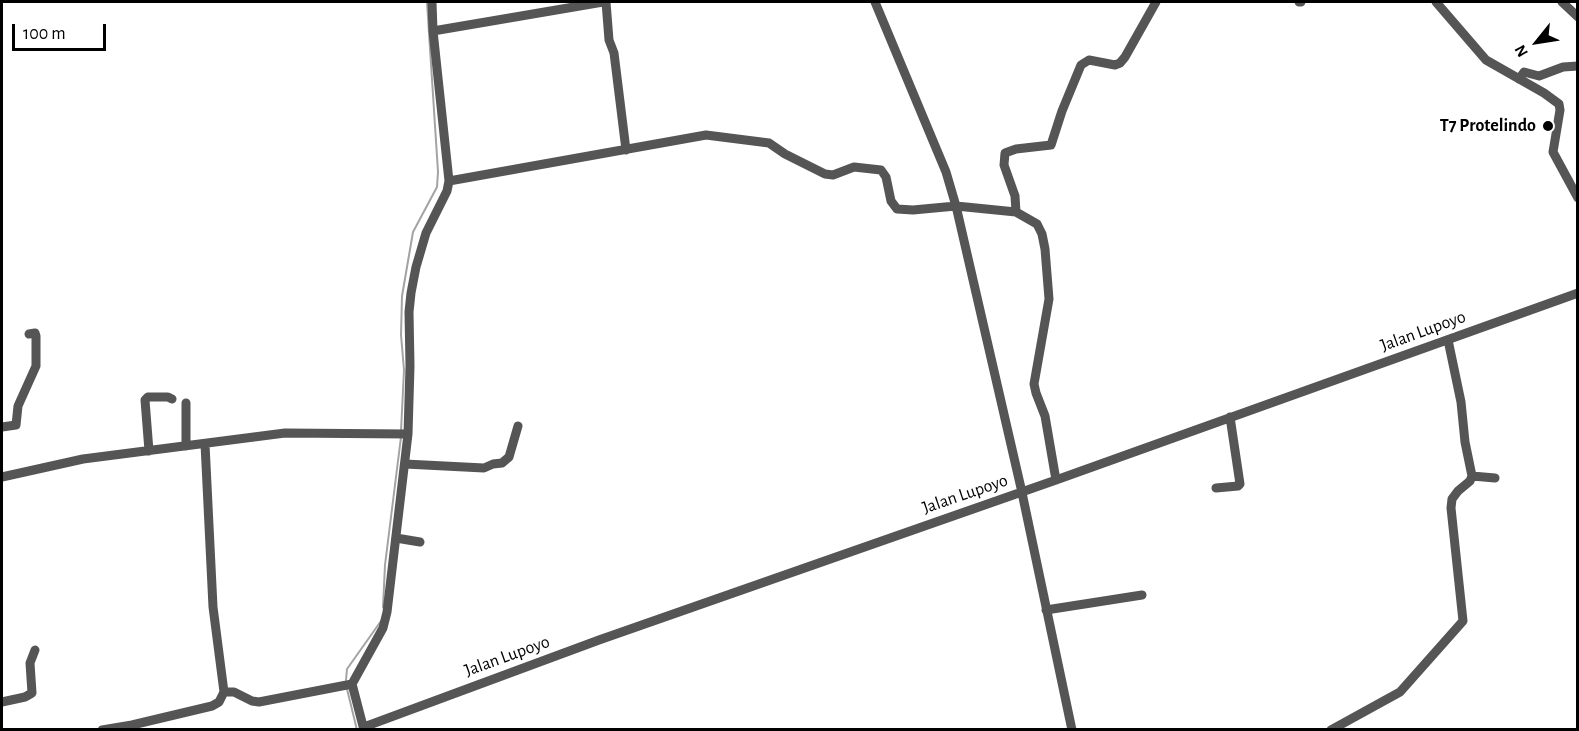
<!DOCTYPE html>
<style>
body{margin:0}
#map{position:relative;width:1579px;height:731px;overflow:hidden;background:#fff;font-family:"Alegreya Sans",sans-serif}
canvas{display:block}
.frame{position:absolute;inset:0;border:3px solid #000;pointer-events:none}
.north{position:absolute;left:1507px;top:12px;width:60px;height:60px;-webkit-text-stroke:4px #fff;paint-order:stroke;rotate:240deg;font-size:16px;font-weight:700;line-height:24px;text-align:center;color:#000}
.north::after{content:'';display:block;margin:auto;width:21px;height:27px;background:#000;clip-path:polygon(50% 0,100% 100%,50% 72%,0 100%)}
.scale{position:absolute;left:12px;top:24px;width:94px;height:27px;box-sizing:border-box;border:3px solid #000;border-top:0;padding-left:8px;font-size:18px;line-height:21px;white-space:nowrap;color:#000;-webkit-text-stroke:4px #fff;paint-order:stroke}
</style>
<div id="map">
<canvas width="1579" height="731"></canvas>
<div class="frame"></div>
<div class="north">N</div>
<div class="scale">100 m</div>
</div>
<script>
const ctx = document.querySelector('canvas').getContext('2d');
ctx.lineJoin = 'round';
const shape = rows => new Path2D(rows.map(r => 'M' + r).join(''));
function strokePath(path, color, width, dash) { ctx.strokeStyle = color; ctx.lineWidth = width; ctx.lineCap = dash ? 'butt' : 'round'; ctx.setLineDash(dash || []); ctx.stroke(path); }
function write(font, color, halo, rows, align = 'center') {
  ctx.font = font + ' "Alegreya Sans",sans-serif'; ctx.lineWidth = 6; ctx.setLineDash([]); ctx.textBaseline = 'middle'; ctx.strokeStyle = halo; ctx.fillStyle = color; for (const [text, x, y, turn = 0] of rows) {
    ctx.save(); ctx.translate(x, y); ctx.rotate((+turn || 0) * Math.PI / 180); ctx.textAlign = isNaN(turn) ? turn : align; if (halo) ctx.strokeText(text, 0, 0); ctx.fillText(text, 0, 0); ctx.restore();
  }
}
strokePath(shape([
 [401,431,404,370,401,335,402,296,413,232,437,187,438,172,427,2],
 [383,607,385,565,401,437],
 [346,680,347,669,381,621],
 [347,689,357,730]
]), '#a3a3a3', 2);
strokePath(shape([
 [606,2,609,40,614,53,626,150],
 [875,2,946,172,956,206,1021,488,1072,730],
 [1299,2,1301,2],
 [1436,2,1486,60,1544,93,1559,104,1560,110,1553,152,1578,198],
 [1562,2,1578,17],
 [433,31,603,2],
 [1519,79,1524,72,1539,76,1563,67,1578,66],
 [449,181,706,135,769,143,785,154,825,174,833,175,854,167,881,170,886,177,891,201,897,209,913,210,956,206,1016,212,1037,224,1042,234,1045,249,1049,299,1034,384,1036,393,1045,416,1056,480],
 [1016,212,1015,196,1004,165,1005,153,1016,149,1051,145,1062,111,1081,65,1089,60,1115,65,1120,63,1125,57,1156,2],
 [2,427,16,425,18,406,36,366,36,336,35,333,29,334],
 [205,444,213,607,224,692],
 [186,446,186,403],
 [149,451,145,400,148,397,168,397,172,399],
 [405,464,484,468,493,464,502,463,509,457,518,426],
 [1472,476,1495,478],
 [2,477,83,459,285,433,408,434],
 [1216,488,1238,486,1240,484,1230,417],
 [396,538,420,542],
 [1046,610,1142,595],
 [2,702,25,697,32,693,30,663,35,650],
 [364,727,599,640,1056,480,1578,293],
 [102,730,132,725,212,706,219,702,224,692,234,692,252,701,259,702,352,684],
 [364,730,352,684,383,628,387,612,408,434,410,366,409,312,411,293,416,267,426,233,447,191,449,181,433,31,432,2],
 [1331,730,1400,692,1463,621,1451,508,1452,499,1458,491,1470,481,1472,476,1465,442,1461,402,1448,340]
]), '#555', 9);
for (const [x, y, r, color] of [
 [1548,126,6,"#000"]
]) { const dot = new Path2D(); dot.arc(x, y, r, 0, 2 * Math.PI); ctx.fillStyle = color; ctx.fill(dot); strokePath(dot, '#fff', 2); }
write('bold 18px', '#000', '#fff', [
 ["T7 Protelindo",1536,126]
], 'right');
write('18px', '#000', '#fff', [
 ["Jalan Lupoyo",1423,331,-20],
 ["Jalan Lupoyo",965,494,-19],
 ["Jalan Lupoyo",507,656,-20]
]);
</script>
